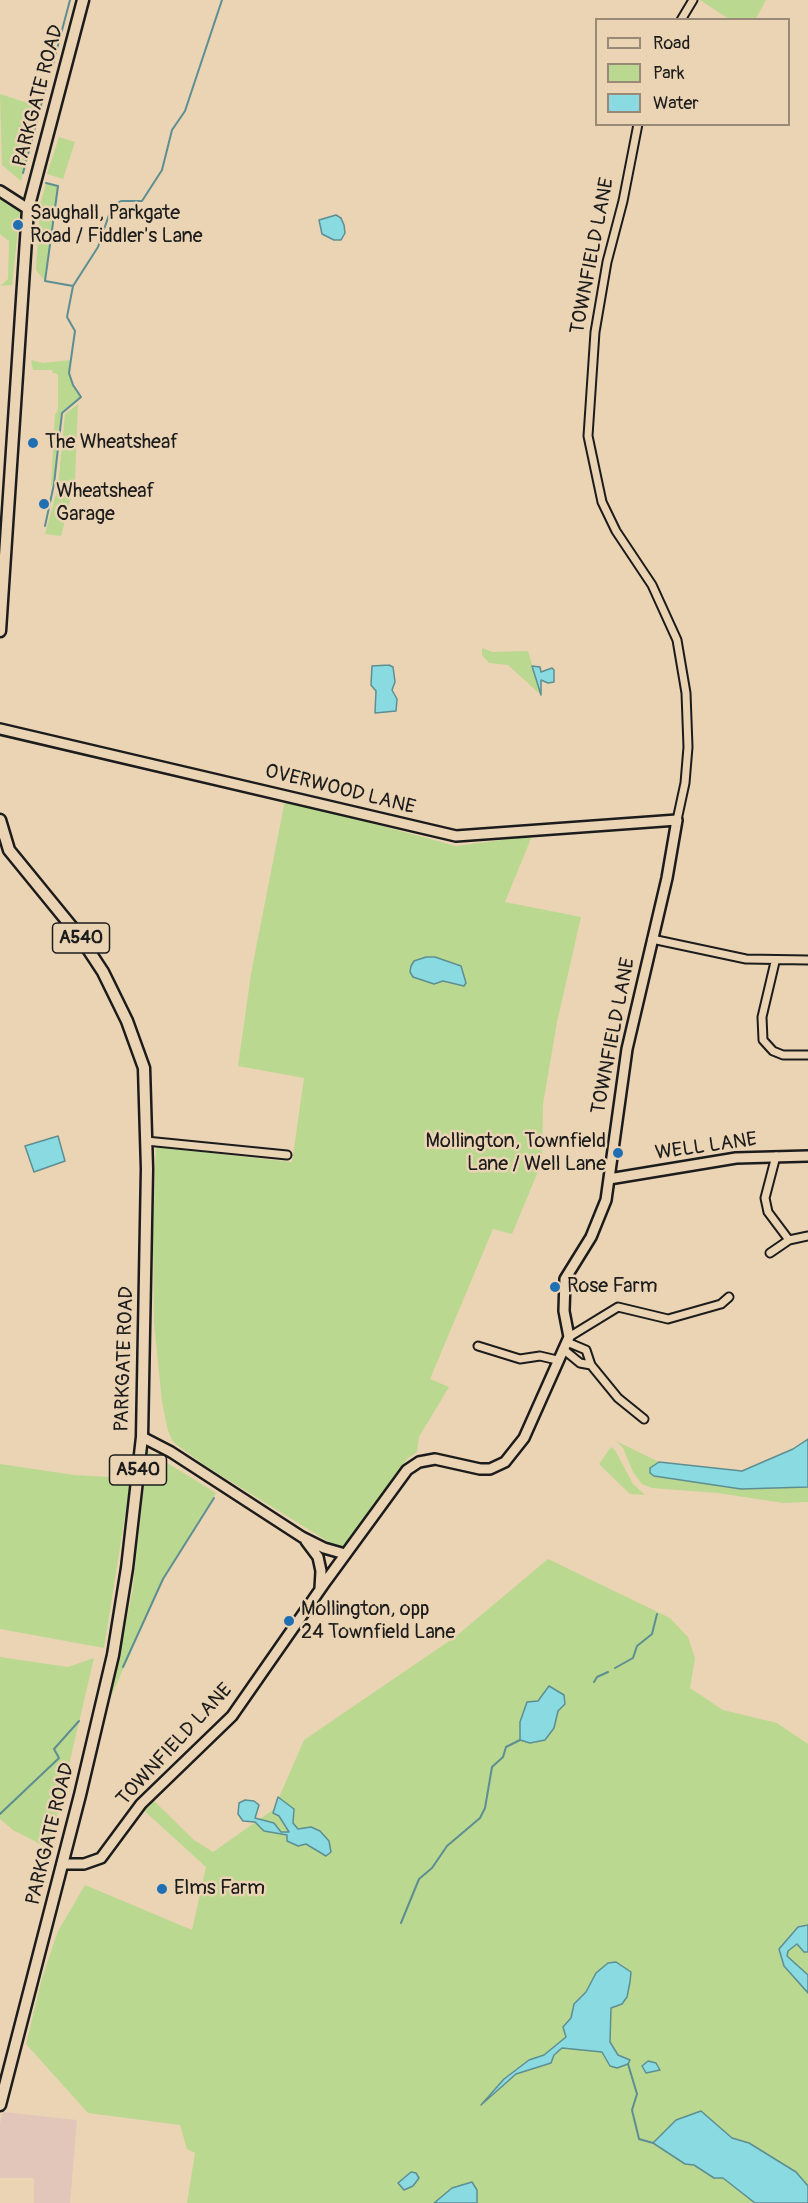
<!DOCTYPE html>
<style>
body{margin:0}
#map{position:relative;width:808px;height:2203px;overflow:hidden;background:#ebd4b4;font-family:Pangolin,sans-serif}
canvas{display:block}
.legend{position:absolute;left:595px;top:18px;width:195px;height:108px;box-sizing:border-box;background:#ebd4b4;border:2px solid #988a77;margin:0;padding:8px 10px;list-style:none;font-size:18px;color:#1c1c1c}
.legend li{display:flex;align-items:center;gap:12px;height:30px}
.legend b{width:30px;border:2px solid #988a77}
</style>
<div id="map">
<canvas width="808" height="2203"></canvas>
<ul class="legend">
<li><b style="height:8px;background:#ebd4b4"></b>Road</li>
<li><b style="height:16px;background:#bad890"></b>Park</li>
<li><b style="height:16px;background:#89dae1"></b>Water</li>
</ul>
</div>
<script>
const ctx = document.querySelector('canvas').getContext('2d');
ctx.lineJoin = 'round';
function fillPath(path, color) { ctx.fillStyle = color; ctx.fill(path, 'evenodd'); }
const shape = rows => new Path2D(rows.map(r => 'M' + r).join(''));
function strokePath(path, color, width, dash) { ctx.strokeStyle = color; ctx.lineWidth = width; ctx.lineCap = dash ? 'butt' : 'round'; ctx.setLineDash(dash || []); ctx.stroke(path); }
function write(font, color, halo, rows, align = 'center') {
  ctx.font = font + ' Pangolin,sans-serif'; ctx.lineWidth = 5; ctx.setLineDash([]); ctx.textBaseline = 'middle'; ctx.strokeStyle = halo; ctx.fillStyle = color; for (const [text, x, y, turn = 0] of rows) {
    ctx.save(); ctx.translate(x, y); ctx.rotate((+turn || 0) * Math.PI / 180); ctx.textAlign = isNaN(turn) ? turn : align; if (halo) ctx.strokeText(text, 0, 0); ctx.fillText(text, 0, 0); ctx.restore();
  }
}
fillPath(shape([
 [3,2112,77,2120,70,2203,34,2203,34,2178,0,2178,0,2123]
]), '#e2c6ba');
fillPath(shape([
 [700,0,766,0,755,20,729,19],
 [0,94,40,107,21,181,2,165],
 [59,137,75,142,63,179,47,174],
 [46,183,58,186,45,281,36,270,40,205],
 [0,199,20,212,12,285,0,286,8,279,9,241,0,234],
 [31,360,43,363,71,360,69,373,73,385,81,397,62,413,54,484,51,486,55,415,58,410,58,374,53,373,52,370,33,370],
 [78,404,75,482,61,536,45,534,58,487,65,414],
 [482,648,492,652,528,651,541,695,508,665,489,663,482,655],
 [285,800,456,846,532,836,505,902,581,917,557,1022,543,1104,542,1162,512,1234,493,1229,430,1379,449,1387,419,1437,417,1452,407,1459,349,1541,344,1547,337,1547,204,1465,173,1442,168,1431,162,1402,154,1323,153,1235,156,1147,292,1162,304,1078,238,1066,251,974],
 [435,957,457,964,464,986,442,981,434,984,410,972,414,961],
 [616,1441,659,1462,650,1468,741,1489,808,1487,808,1502,783,1503,718,1493,652,1488,642,1484,633,1472,623,1448],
 [611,1447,615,1450,633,1484,645,1495,630,1494,599,1464],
 [148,1451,216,1493,163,1579,111,1697,132,1593],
 [0,1464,74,1475,131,1478,104,1648,0,1629],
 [548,1559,670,1618,688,1637,695,1658,690,1688,723,1710,777,1723,808,1744,808,2203,187,2203,195,2153,187,2149,180,2125,88,2113,26,2044,42,1978,58,1931,85,1885,192,1930,206,1867,139,1806,149,1796,194,1840,213,1852,274,1809,304,1740,455,1637],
 [0,1657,68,1667,94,1658,50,1846,44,1846,13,1830,0,1819]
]), '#bad890');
const water = shape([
 [336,215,341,218,344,225,345,233,341,240,334,240,322,234,319,220,336,215],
 [389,665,393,667,395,682,392,690,397,699,396,711,375,713,376,691,371,685,372,666,389,665],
 [532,666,540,667,541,672,552,668,554,670,554,682,548,683,541,680,541,695,532,666],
 [426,957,435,957,461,966,466,983,464,986,443,981,434,984,413,977,410,972,411,966,414,961,426,957],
 [58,1136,65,1161,34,1172,25,1146,58,1136],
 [808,1439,808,1487,741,1489,654,1476,650,1473,650,1468,659,1462,742,1471,793,1449,808,1439],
 [549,1686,564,1695,565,1704,558,1711,554,1728,545,1740,530,1743,520,1740,520,1722,527,1702,538,1701,549,1686],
 [278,1797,294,1809,293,1823,298,1829,311,1827,320,1831,329,1841,331,1852,326,1856,306,1844,298,1846,287,1841,287,1835,264,1831,255,1822,243,1821,238,1814,239,1803,245,1800,254,1801,259,1805,255,1818,274,1823,281,1832,289,1832,279,1816,273,1813,278,1797],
 [808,1925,808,1952,804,1952,797,1944,788,1951,787,1956,808,1975,808,1993,784,1966,779,1949,798,1927,808,1925],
 [616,1962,631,1972,630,1982,627,1997,622,2004,611,2008,610,2042,618,2055,630,2060,628,2064,617,2068,610,2066,602,2052,562,2048,554,2055,551,2063,516,2074,481,2105,504,2079,529,2060,544,2055,566,2037,563,2027,571,2018,574,2004,586,1992,596,1973,608,1963,616,1962],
 [648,2061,656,2063,660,2070,646,2073,642,2066,648,2061],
 [701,2111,732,2138,749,2143,796,2172,808,2186,808,2203,755,2203,723,2178,714,2178,694,2165,685,2164,653,2143,676,2120,701,2111],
 [411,2172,416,2173,419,2178,413,2186,404,2190,398,2183,411,2172],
 [472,2182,477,2190,477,2203,434,2203,452,2188,472,2182]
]);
fillPath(water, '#89dae1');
strokePath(water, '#5d8e92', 1.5);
strokePath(shape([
 [53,64,70,0],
 [23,173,47,83],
 [46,183,58,186,45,281,73,286],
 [45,526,54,484,62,413,81,397,73,385,69,373,75,331,67,317,73,286,98,247,112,206,121,201,142,201,162,170,172,130,185,111,222,0],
 [123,1667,163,1579,214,1498],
 [615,1668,633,1658,637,1646,652,1634,657,1614],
 [594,1682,597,1677,608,1672],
 [0,1814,59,1758,54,1749,79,1721],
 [401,1923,419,1879,432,1868,447,1846,480,1818,485,1808,492,1767,503,1757,506,1747,520,1740],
 [628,2064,637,2094,632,2110,639,2139,653,2143]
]), '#5d8e92', 2);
const minor = shape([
 [681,20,693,0],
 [638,124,623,201,607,262,595,332,588,436,602,502,616,531,652,585,677,640,686,693,688,747,685,783,677,820],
 [652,939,746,959,808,960],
 [775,962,762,1017,763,1040,773,1051,783,1055,808,1055],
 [146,1141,287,1155],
 [789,1240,808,1236],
 [770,1253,789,1240,768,1212,765,1198,776,1156],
 [569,1337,618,1307,668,1319,721,1304,729,1297],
 [567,1342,586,1350,591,1365,618,1398,644,1419],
 [478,1346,520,1359,540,1356,557,1360],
 [563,1349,580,1363,591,1365]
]);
const tertiary = shape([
 [0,191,28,209],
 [0,729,456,836,677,820,667,878,627,1049,606,1200,591,1237,565,1279,564,1311,569,1337,524,1438,505,1462,490,1469,480,1469,435,1459,419,1462,407,1470,326,1581,232,1716,141,1804,101,1858,84,1864,62,1864],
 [609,1179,736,1158,808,1156],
 [142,1437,171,1452,302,1537,324,1548,345,1554],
 [306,1541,318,1557,321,1571,320,1589]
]);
const primary = shape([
 [0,631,28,209,83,0],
 [0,820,9,850,80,937,103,972,127,1021,144,1068,147,1169,142,1437,127,1568,113,1655,80,1795,0,2105]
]);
strokePath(minor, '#1c1c1c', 11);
strokePath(tertiary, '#1c1c1c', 14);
strokePath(primary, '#1c1c1c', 15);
strokePath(minor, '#ebd4b4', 7);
strokePath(tertiary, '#ebd4b4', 9);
strokePath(primary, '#ebd4b4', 10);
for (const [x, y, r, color] of [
 [18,225,6,"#1f6fb2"],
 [33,443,6,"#1f6fb2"],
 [44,504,6,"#1f6fb2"],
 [618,1153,6,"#1f6fb2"],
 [555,1287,6,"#1f6fb2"],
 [289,1621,6,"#1f6fb2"],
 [162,1889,6,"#1f6fb2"]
]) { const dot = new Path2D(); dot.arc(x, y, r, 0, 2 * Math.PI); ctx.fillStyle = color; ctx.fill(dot); strokePath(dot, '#ebd4b4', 2); }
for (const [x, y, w] of [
 [81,938,57],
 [138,1470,57]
]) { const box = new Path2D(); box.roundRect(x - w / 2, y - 15, w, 30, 4.5); ctx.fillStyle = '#ebd4b4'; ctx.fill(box); strokePath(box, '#1c1c1c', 1.5); }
write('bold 18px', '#1c1c1c', null, [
 ["A540",81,938],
 ["A540",138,1470]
]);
write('20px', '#1c1c1c', '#ebd4b4', [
 ["PARKGATE ROAD",39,96,-75],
 ["TOWNFIELD LANE",593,256,-79],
 ["OVERWOOD LANE",340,790,14],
 ["TOWNFIELD LANE",614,1036,-79],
 ["WELL LANE",706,1147,-8],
 ["PARKGATE ROAD",125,1359,-88],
 ["TOWNFIELD LANE",175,1745,-47],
 ["PARKGATE ROAD",51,1834,-76]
]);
write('20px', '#1c1c1c', '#ebd4b4', [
 ["Saughall, Parkgate",30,214],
 ["Road / Fiddler's Lane",30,237],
 ["The Wheatsheaf",45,443],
 ["Wheatsheaf",56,492],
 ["Garage",56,515],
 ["Mollington, Townfield",606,1142,"right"],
 ["Lane / Well Lane",606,1165,"right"],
 ["Rose Farm",567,1287],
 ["Mollington, opp",301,1610],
 ["24 Townfield Lane",301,1633],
 ["Elms Farm",174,1889]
], 'left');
</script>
